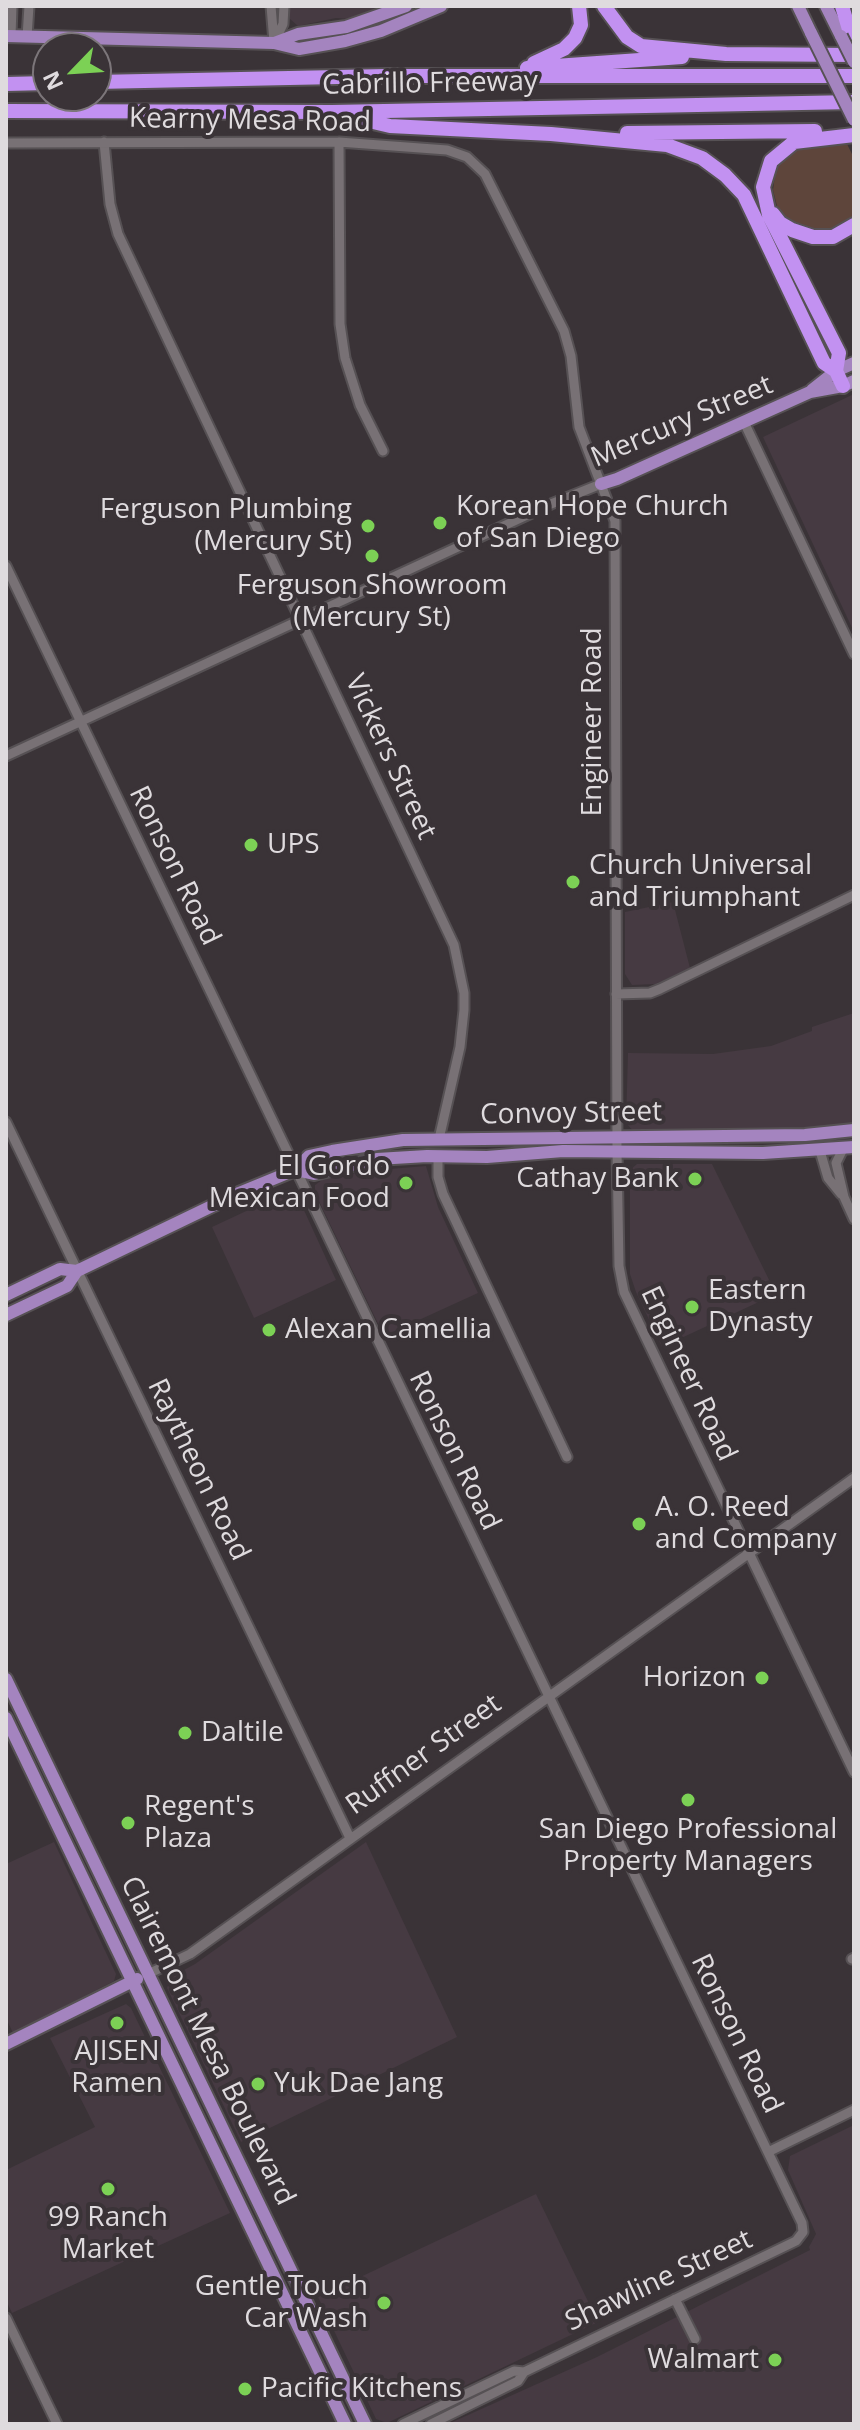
<!DOCTYPE html>
<style>
body{margin:0}
#map{position:relative;width:860px;height:2430px;overflow:hidden;background:#3a3337;font-family:"Open Sans",sans-serif}
canvas{display:block}
.frame{position:absolute;inset:0;border:8px solid #dfdbde;pointer-events:none}
.north{position:absolute;left:32px;top:32px;width:80px;height:80px;box-sizing:border-box;background:#3a3337;border:2px solid #7c767a;border-radius:50%;rotate:245deg;font-size:22px;font-weight:700;line-height:32px;text-align:center;color:#dfdbde}
.north::after{content:'';display:block;margin:auto;width:28px;height:36px;background:#7cd155;clip-path:polygon(50% 0,100% 100%,50% 72%,0 100%)}
</style>
<div id="map">
<canvas width="860" height="2430"></canvas>
<div class="frame"></div>
<div class="north">N</div>
</div>
<script>
const ctx = document.querySelector('canvas').getContext('2d');
ctx.lineJoin = 'round';
function fillPath(path, color) { ctx.fillStyle = color; ctx.fill(path, 'evenodd'); }
const shape = rows => new Path2D(rows.map(r => 'M' + r).join(''));
function strokePath(path, color, width, dash) { ctx.strokeStyle = color; ctx.lineWidth = width; ctx.lineCap = dash ? 'butt' : 'round'; ctx.setLineDash(dash || []); ctx.stroke(path); }
function write(font, color, halo, rows, align = 'center') {
  ctx.font = font + ' "Open Sans",sans-serif'; ctx.lineWidth = 8; ctx.setLineDash([]); ctx.textBaseline = 'middle'; ctx.strokeStyle = halo; ctx.fillStyle = color; for (const [text, x, y, turn = 0] of rows) {
    ctx.save(); ctx.translate(x, y); ctx.rotate((+turn || 0) * Math.PI / 180); ctx.textAlign = isNaN(turn) ? turn : align; if (halo) ctx.strokeText(text, 0, 0); ctx.fillText(text, 0, 0); ctx.restore();
  }
}
fillPath(shape([
 [290,6,390,6,351,19,336,18,298,26,290,19],
 [854,394,854,632,763,437],
 [673,902,690,968,656,984,632,985,625,974,625,912],
 [854,1013,854,1125,803,1132,635,1133,626,1123,628,1053,713,1054,771,1046,812,1031,812,1027],
 [637,1164,712,1164,776,1294,662,1347,636,1292,630,1274,630,1170],
 [426,1166,438,1207,478,1293,384,1336,315,1193,315,1185,322,1180,365,1171],
 [289,1191,297,1195,336,1280,254,1318,212,1227],
 [54,1842,116,1974,114,1981,13,2033,6,2018,6,1864],
 [366,1842,457,2037,241,2142,167,1988,171,1977,195,1964],
 [126,2004,131,2008,230,2213,12,2313,6,2300,6,2170,95,2127,50,2038],
 [854,2125,854,2424,448,2424,597,2357,810,2250,809,2247,816,2234,788,2170,790,2156],
 [536,2194,598,2322,387,2423,376,2419,318,2297]
]), '#463a42');
fillPath(shape([
 [810,142,846,142,854,158,854,217,836,230,809,233,787,219,777,206,773,190,776,168,788,152]
]), '#5e453b');
const minor = shape([
 [271,6,274,42],
 [11,36,12,6],
 [27,37,29,6],
 [274,43,283,24,284,6],
 [104,142,110,204,118,234,454,945,464,993,464,1010,460,1047,439,1139],
 [339,142,340,324,345,358,360,405,383,451],
 [6,143,339,142,447,150,467,157,485,174,564,331,571,356,579,427,615,521,617,1152,619,1266,624,1292,854,1772],
 [744,422,854,654],
 [6,566,802,2223,803,2232,796,2241,524,2372,514,2371,403,2424],
 [6,756,551,504,601,484],
 [616,994,650,993,660,989,854,895],
 [6,1122,350,1838],
 [843,1149,836,1163,844,1197,854,1219],
 [820,1151,828,1178,841,1194],
 [438,1157,438,1177,443,1194,567,1457],
 [852,1959,854,1958],
 [148,1974,190,1954,854,1478],
 [768,2152,854,2110],
 [675,2299,695,2339],
 [6,2318,57,2424],
 [431,2424,518,2381,524,2372]
]);
const major = shape([
 [798,6,811,33],
 [826,6,841,36],
 [6,36,274,43,299,49,345,41,381,31,441,6],
 [274,43,298,34,346,27,406,6],
 [812,390,836,371,854,363],
 [601,484,617,479,810,392,843,386,854,381],
 [295,1170,314,1174,377,1159,427,1156,487,1157,563,1151,763,1153,854,1147],
 [6,1295,60,1269,77,1271],
 [6,1315,67,1286,77,1271,239,1193,295,1170,309,1156,332,1151,403,1140,805,1135,854,1130],
 [6,1679,365,2424],
 [6,1718,345,2424],
 [6,2044,137,1979]
]);
const highway = shape([
 [604,6,627,37,641,46,726,54,854,55],
 [842,6,854,46],
 [534,63,564,49,575,38,581,25,579,6],
 [527,68,682,57],
 [96,82,386,76,854,76],
 [6,84,48,83],
 [6,111,332,112,854,102],
 [352,117,390,126,551,134,667,145,702,158,725,175,744,195,824,363,836,371,843,386],
 [627,133,815,131],
 [773,214,780,223,792,230,813,237,833,237,854,225],
 [836,371,839,353,769,215,763,187,771,161,794,142,854,135]
]);
strokePath(minor, '#565154', 13);
strokePath(major, '#565154', 16);
strokePath(highway, '#565154', 18);
strokePath(minor, '#787175', 9);
strokePath(major, '#a484bf', 12);
strokePath(highway, '#c291f1', 14);
const majorBridge = shape([
 [811,33,854,120],
 [841,36,854,62]
]);
strokePath(majorBridge, '#565154', 16, []);
strokePath(majorBridge, '#a484bf', 12);
for (const [x, y, r, color] of [
 [440,523,8,"#7cd155"],
 [368,526,8,"#7cd155"],
 [372,556,8,"#7cd155"],
 [251,845,8,"#7cd155"],
 [573,882,8,"#7cd155"],
 [695,1179,8,"#7cd155"],
 [406,1183,8,"#7cd155"],
 [692,1307,8,"#7cd155"],
 [269,1330,8,"#7cd155"],
 [639,1524,8,"#7cd155"],
 [762,1678,8,"#7cd155"],
 [185,1733,8,"#7cd155"],
 [688,1800,8,"#7cd155"],
 [128,1823,8,"#7cd155"],
 [117,2023,8,"#7cd155"],
 [258,2084,8,"#7cd155"],
 [108,2189,8,"#7cd155"],
 [384,2303,8,"#7cd155"],
 [775,2360,8,"#7cd155"],
 [245,2389,8,"#7cd155"]
]) { const dot = new Path2D(); dot.arc(x, y, r, 0, 2 * Math.PI); ctx.fillStyle = color; ctx.fill(dot); strokePath(dot, '#3a3337', 3); }
write('28px', '#dfdbde', '#3a3337', [
 ["Cabrillo Freeway",430,84,-1],
 ["Kearny Mesa Road",250,121,1],
 ["Mercury Street",682,422,-23],
 ["Engineer Road",593,722,-90],
 ["Vickers Street",390,757,65],
 ["Ronson Road",174,866,64],
 ["Convoy Street",571,1114,-1],
 ["Engineer Road",688,1374,65],
 ["Ronson Road",454,1451,64],
 ["Raytheon Road",198,1470,64],
 ["Ruffner Street",424,1755,-36],
 ["Ronson Road",736,2034,64],
 ["Clairemont Mesa Boulevard",207,2041,64],
 ["Shawline Street",659,2281,-25]
]);
write('28px', '#dfdbde', '#3a3337', [
 ["Korean Hope Church",456,507],
 ["of San Diego",456,539],
 ["Ferguson Plumbing",352,510,"right"],
 ["(Mercury St)",352,542,"right"],
 ["Ferguson Showroom",372,586,"center"],
 ["(Mercury St)",372,618,"center"],
 ["UPS",267,845],
 ["Church Universal",589,866],
 ["and Triumphant",589,898],
 ["El Gordo",390,1167,"right"],
 ["Mexican Food",390,1199,"right"],
 ["Cathay Bank",679,1179,"right"],
 ["Eastern",708,1291],
 ["Dynasty",708,1323],
 ["Alexan Camellia",285,1330],
 ["A. O. Reed",655,1508],
 ["and Company",655,1540],
 ["Horizon",746,1678,"right"],
 ["Daltile",201,1733],
 ["Regent's",144,1807],
 ["Plaza",144,1839],
 ["San Diego Professional",688,1830,"center"],
 ["Property Managers",688,1862,"center"],
 ["AJISEN",117,2052,"center"],
 ["Ramen",117,2084,"center"],
 ["Yuk Dae Jang",274,2084],
 ["99 Ranch",108,2218,"center"],
 ["Market",108,2250,"center"],
 ["Gentle Touch",368,2287,"right"],
 ["Car Wash",368,2319,"right"],
 ["Walmart",759,2360,"right"],
 ["Pacific Kitchens",261,2389]
], 'left');
</script>
